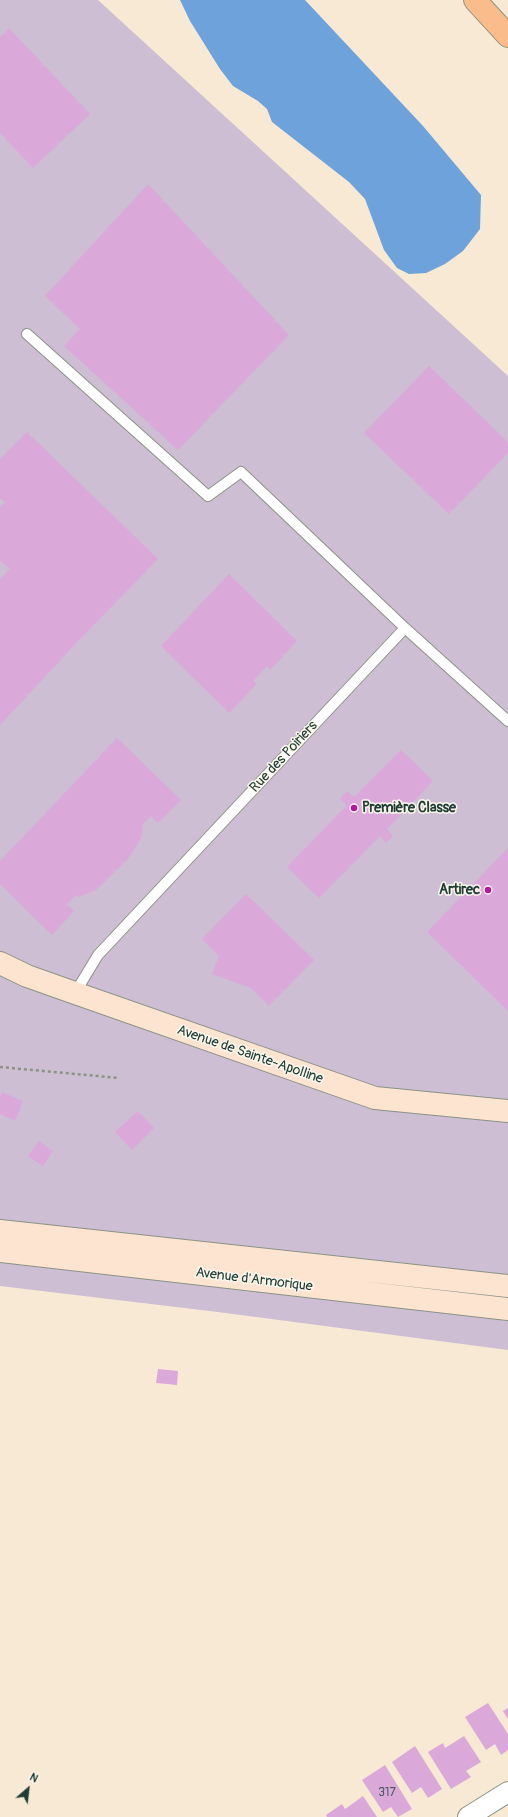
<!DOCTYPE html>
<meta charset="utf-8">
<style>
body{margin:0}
#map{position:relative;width:508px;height:1817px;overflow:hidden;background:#f7e9d4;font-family:Pangolin,sans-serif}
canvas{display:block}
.north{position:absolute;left:8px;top:1769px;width:40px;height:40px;-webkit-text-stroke:3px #fbf7ec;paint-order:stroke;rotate:28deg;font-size:11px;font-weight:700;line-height:16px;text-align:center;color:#1f3d34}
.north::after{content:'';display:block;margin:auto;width:14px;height:18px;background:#1f3d34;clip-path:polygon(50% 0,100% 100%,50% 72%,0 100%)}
</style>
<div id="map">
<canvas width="508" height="1817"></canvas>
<div class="north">N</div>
</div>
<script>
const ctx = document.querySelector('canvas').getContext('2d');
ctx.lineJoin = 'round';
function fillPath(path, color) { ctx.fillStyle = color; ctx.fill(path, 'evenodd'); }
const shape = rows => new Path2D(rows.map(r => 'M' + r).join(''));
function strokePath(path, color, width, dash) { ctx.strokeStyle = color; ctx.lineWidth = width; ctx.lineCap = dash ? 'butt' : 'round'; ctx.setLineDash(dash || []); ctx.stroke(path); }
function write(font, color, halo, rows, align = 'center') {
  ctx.font = font + ' Pangolin,sans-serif'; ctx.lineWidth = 3; ctx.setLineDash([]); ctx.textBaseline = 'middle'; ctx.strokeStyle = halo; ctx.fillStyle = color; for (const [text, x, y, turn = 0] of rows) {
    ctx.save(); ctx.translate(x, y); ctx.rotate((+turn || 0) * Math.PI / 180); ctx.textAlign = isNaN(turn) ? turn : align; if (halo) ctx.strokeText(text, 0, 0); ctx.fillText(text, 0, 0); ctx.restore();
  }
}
fillPath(shape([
 [0,0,98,0,508,376,508,1350,218,1312,0,1286]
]), '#cdbed3');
fillPath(shape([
 [180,0,305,0,423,126,481,195,480,229,463,251,445,264,426,273,409,274,397,268,384,250,365,199,349,182,272,122,267,109,258,101,233,86,220,69,190,21]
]), '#6da3da');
fillPath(shape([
 [9,28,90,114,33,168,0,133,0,37],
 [148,184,289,335,178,450,64,346,80,329,45,296],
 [429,366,508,442,508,453,449,514,364,433],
 [27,432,158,559,81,638,0,725,0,579,10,569,0,560,0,507,5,502,0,498,0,459],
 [229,574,297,641,270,670,267,666,253,681,257,684,229,713,161,646],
 [117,738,181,800,158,823,151,816,142,825,143,827,141,839,128,859,96,890,78,897,76,895,67,904,74,911,52,935,0,884,0,861],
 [401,750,433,781,387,829,393,836,386,843,380,836,319,898,287,867,347,805,340,799,347,791,354,797],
 [508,848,508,1011,427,932],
 [246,894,314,960,269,1006,251,988,212,974,219,956,202,939],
 [2,1092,23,1101,15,1121,0,1114,0,1097],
 [138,1111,154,1128,132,1150,115,1132],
 [39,1141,53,1151,43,1166,28,1156],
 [158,1369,178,1371,177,1385,156,1383],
 [488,1703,508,1734,508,1750,501,1755,495,1744,486,1750,465,1717],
 [508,1708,508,1719,503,1711],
 [464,1736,481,1762,466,1771,471,1777,451,1789,428,1752,443,1743,445,1748],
 [415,1746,442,1789,428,1798,421,1787,412,1793,392,1762],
 [385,1765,412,1809,398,1817,391,1807,383,1812,362,1780],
 [363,1796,377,1817,327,1817,326,1815,342,1804,345,1809]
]), '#daa9da');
const lane = shape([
 [27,334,208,496,241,472,405,628],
 [75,993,98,955,405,628,508,721]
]);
const street = shape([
 [468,1817,508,1792]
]);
const secondary = shape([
 [0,963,27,976,75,993,375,1098,508,1111],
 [0,1231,508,1286],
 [0,1251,508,1309]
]);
const highway = shape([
 [475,0,508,36]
]);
strokePath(lane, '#8b9384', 12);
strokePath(street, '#8b9384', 22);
strokePath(secondary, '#8b9384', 24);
strokePath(highway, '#8b9384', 24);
strokePath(shape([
 [0,1067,119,1078]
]), '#8b9384', 2.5, [3, 3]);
strokePath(lane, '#fff', 10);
strokePath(street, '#fff', 20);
strokePath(secondary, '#fde4d1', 22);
strokePath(highway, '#fabc8b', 22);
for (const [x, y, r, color] of [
 [354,808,4,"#b5179e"],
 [488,890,4,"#b5179e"]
]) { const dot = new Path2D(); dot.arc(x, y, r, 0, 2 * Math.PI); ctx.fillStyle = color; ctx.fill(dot); strokePath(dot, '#fbf7ec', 1.5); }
write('12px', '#4e585e', null, [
 ["317",387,1793]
]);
write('14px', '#1f3d34', '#fbf7ec', [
 ["Rue des Poiriers",284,757,-47],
 ["Avenue de Sainte-Apolline",250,1055,19],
 ["Avenue d'Armorique",254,1280,7]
]);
write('bold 14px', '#1f3d34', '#fbf7ec', [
 ["Première Classe",362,808],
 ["Artirec",480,890,"right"]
], 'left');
</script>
